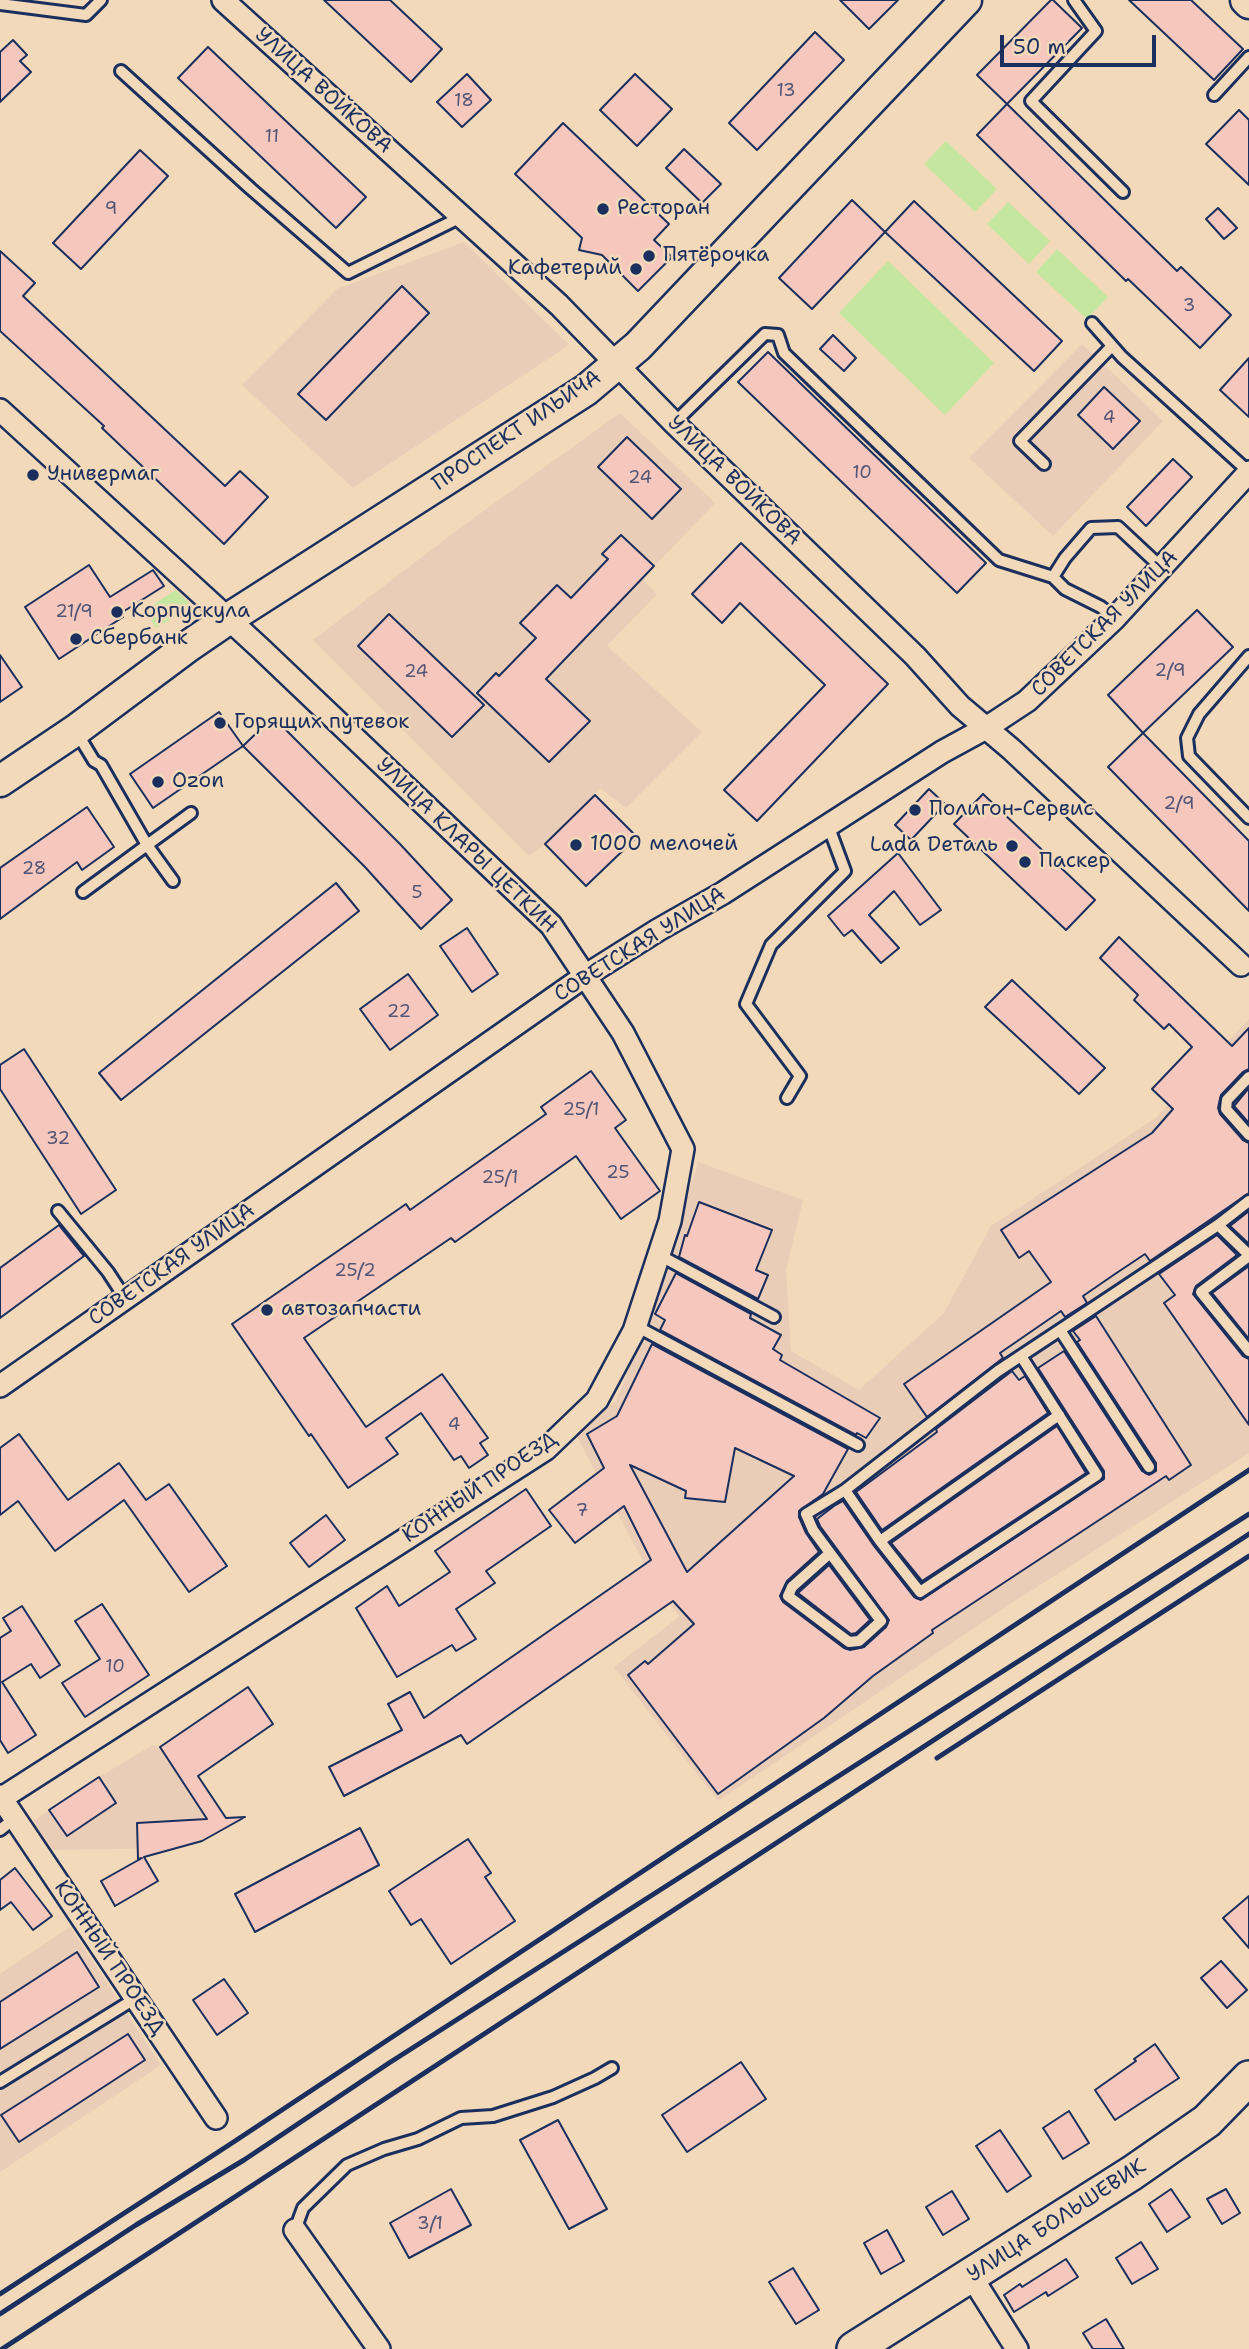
<!DOCTYPE html>
<meta charset="utf-8">
<style>
body{margin:0}
#map{position:relative;width:1249px;height:2349px;overflow:hidden;background:#f2d9b9;font-family:"Shantell Sans",sans-serif}
canvas{display:block}
.scale{position:absolute;left:1000px;top:35px;width:156px;height:32px;box-sizing:border-box;border:4px solid #1b2f5e;border-top:0;padding-left:9px;font-size:21px;line-height:24px;white-space:nowrap;color:#1b2f5e;-webkit-text-stroke:5px #f2d9b9;paint-order:stroke}
</style>
<div id="map">
<canvas width="1249" height="2349"></canvas>
<div class="scale">50 m</div>
</div>
<script>
const ctx = document.querySelector('canvas').getContext('2d');
ctx.lineJoin = 'round';
function fillPath(path, color) { ctx.fillStyle = color; ctx.fill(path, 'evenodd'); }
const shape = rows => new Path2D(rows.map(r => 'M' + r).join(''));
function strokePath(path, color, width, dash) { ctx.strokeStyle = color; ctx.lineWidth = width; ctx.lineCap = dash ? 'butt' : 'round'; ctx.setLineDash(dash || []); ctx.stroke(path); }
function write(font, color, halo, rows, align = 'center') {
  ctx.font = font + ' "Shantell Sans",sans-serif'; ctx.lineWidth = 5; ctx.setLineDash([]); ctx.textBaseline = 'middle'; ctx.strokeStyle = halo; ctx.fillStyle = color; for (const [text, x, y, turn = 0] of rows) {
    ctx.save(); ctx.translate(x, y); ctx.rotate((+turn || 0) * Math.PI / 180); ctx.textAlign = isNaN(turn) ? turn : align; if (halo) ctx.strokeText(text, 0, 0); ctx.fillText(text, 0, 0); ctx.restore();
  }
}
fillPath(shape([
 [464,242,569,345,353,488,242,385,337,289],
 [1082,344,1163,421,1053,536,969,458],
 [620,413,715,503,642,579,657,594,607,646,702,732,626,808,600,788,545,844,529,856,313,640,460,528],
 [1249,1019,1249,1453,1010,1604,718,1801,614,1667,680,1616,660,1593,575,1433,616,1401,652,1314,698,1162,803,1200,786,1270,791,1351,859,1390,944,1313,991,1226,1156,1118],
 [180,1733,199,1761,192,1766,231,1825,202,1841,176,1848,52,1850,32,1822,99,1777,153,1745,160,1747],
 [70,1927,161,2065,0,2172,0,1974]
]), '#eacdb6');
fillPath(shape([
 [946,141,997,189,975,212,924,164],
 [1008,202,1050,241,1029,264,987,224],
 [1057,249,1108,297,1087,319,1036,272],
 [888,261,994,363,945,415,839,313],
 [176,590,192,606,156,628,145,610]
]), '#c4e69f');
const building = shape([
 [324,0,390,0,442,49,411,82,324,0],
 [840,0,898,0,869,29,840,0],
 [1051,0,1053,0,1082,28,1007,104,977,75,1051,0],
 [1129,0,1191,0,1243,49,1214,80,1129,0],
 [815,32,844,60,757,150,729,123,815,32],
 [13,40,27,55,20,61,31,72,0,102,0,52,13,40],
 [208,47,366,197,336,228,178,78,208,47],
 [467,74,491,100,462,127,437,102,467,74],
 [635,74,672,109,637,146,600,110,635,74],
 [1007,104,1177,271,1181,267,1231,315,1200,348,1128,279,1126,281,977,135,1007,104],
 [1239,110,1249,120,1249,185,1206,144,1239,110],
 [563,123,669,224,654,240,672,257,638,291,602,255,579,250,582,238,515,174,563,123],
 [684,149,721,184,702,203,666,168,684,149],
 [140,150,168,176,81,269,53,243,140,150],
 [852,200,885,232,812,309,779,278,852,200],
 [914,201,1062,341,1034,371,885,232,914,201],
 [1218,208,1237,228,1224,239,1206,219,1218,208],
 [0,251,35,283,23,296,225,486,240,471,268,497,224,544,102,428,104,426,0,331,0,251],
 [402,286,429,313,326,420,298,394,402,286],
 [833,335,856,358,844,371,820,349,833,335],
 [768,352,986,563,957,593,738,382,768,352],
 [1249,358,1249,417,1220,390,1249,358],
 [1104,387,1140,421,1113,449,1078,415,1104,387],
 [627,437,681,489,652,519,598,467,627,437],
 [1173,459,1192,477,1146,526,1127,507,1173,459],
 [621,535,654,566,546,679,590,721,549,762,477,693,496,673,499,676,536,638,520,623,557,585,571,598,608,559,602,554,621,535],
 [741,543,888,684,757,821,724,790,825,685,740,603,722,623,692,594,741,543],
 [89,565,110,597,153,570,164,586,121,613,123,617,59,659,25,607,89,565],
 [1197,610,1233,647,1143,733,1108,695,1197,610],
 [389,614,484,705,452,737,358,646,389,614],
 [0,655,22,687,0,702,0,655],
 [219,712,243,746,153,808,130,774,219,712],
 [273,717,400,844,452,900,421,929,365,867,243,746,273,717],
 [1143,733,1249,841,1249,911,1108,767,1143,733],
 [929,789,945,804,911,840,895,825,929,789],
 [983,794,1095,900,1066,930,954,824,983,794],
 [595,795,637,837,586,886,545,844,595,795],
 [87,807,114,847,82,870,77,862,0,919,0,868,87,807],
 [898,853,941,910,920,925,894,891,869,915,899,948,881,963,852,930,844,936,828,916,898,853],
 [336,883,359,911,121,1100,99,1073,336,883],
 [467,928,498,974,472,992,440,946,467,928],
 [1119,937,1232,1046,1249,1028,1249,1069,1243,1072,1221,1095,1218,1108,1220,1114,1243,1140,1249,1143,1249,1193,1150,1261,1145,1254,1115,1274,1083,1296,1087,1303,1065,1317,1061,1311,1000,1353,1003,1358,927,1417,904,1384,1051,1282,1029,1251,1019,1258,1001,1230,1152,1133,1173,1109,1152,1089,1192,1047,1169,1024,1164,1029,1134,1000,1138,995,1100,958,1119,937],
 [408,974,438,1015,390,1050,360,1009,408,974],
 [1012,980,1105,1068,1079,1094,985,1007,1012,980],
 [24,1049,116,1190,81,1214,0,1089,0,1065,24,1049],
 [591,1071,626,1120,615,1128,660,1191,621,1219,576,1156,455,1242,451,1238,304,1338,366,1427,442,1374,488,1438,480,1443,488,1455,469,1468,461,1456,454,1460,421,1413,386,1438,398,1454,348,1488,311,1434,309,1436,232,1324,406,1204,410,1210,546,1114,541,1107,591,1071],
 [1249,1088,1249,1123,1234,1106,1249,1088],
 [699,1202,772,1230,756,1270,768,1275,758,1299,679,1257,685,1235,687,1236,699,1202],
 [1249,1211,1249,1244,1230,1226,1249,1211],
 [59,1225,84,1256,0,1318,0,1268,59,1225],
 [1217,1235,1237,1255,1196,1286,1193,1294,1243,1356,1249,1359,1249,1425,1164,1303,1175,1295,1159,1274,1217,1235],
 [1249,1266,1249,1339,1212,1293,1249,1266],
 [676,1273,751,1314,750,1318,781,1335,773,1349,782,1355,780,1360,880,1418,866,1438,857,1433,856,1435,660,1330,665,1320,655,1314,676,1273],
 [1096,1316,1191,1465,1169,1480,1166,1476,932,1630,933,1633,873,1676,824,1718,718,1794,628,1675,645,1661,648,1664,694,1624,673,1601,467,1744,461,1735,344,1796,329,1767,402,1730,388,1704,410,1692,424,1718,651,1560,624,1506,575,1543,549,1510,604,1468,587,1434,617,1416,652,1344,848,1449,823,1494,799,1511,799,1517,806,1533,819,1552,787,1581,780,1596,783,1602,844,1648,850,1650,864,1647,886,1627,889,1620,820,1526,817,1519,834,1506,843,1501,874,1546,914,1597,921,1600,1104,1479,1104,1471,1038,1368,1064,1351,1142,1471,1149,1475,1156,1471,1156,1463,1077,1342,1080,1340,1073,1331,1096,1316],
 [735,1448,794,1476,687,1572,630,1465,686,1491,685,1498,725,1502,735,1448],
 [1012,1371,1019,1380,1025,1376,1048,1413,882,1530,856,1492,937,1432,936,1429,1012,1371],
 [1057,1426,1086,1473,922,1581,891,1543,1057,1426],
 [19,1434,68,1500,119,1463,146,1500,169,1484,227,1566,189,1592,124,1500,55,1551,18,1501,0,1515,0,1448,19,1434],
 [526,1489,551,1526,486,1571,495,1583,456,1609,476,1639,456,1651,452,1645,397,1677,356,1608,387,1586,399,1606,450,1572,435,1551,526,1489],
 [326,1515,345,1540,309,1567,290,1543,326,1515],
 [829,1565,870,1620,856,1633,851,1634,798,1593,829,1565],
 [102,1604,149,1675,85,1717,62,1683,100,1659,75,1621,102,1604],
 [22,1606,60,1665,40,1678,31,1664,2,1682,36,1735,8,1753,0,1740,0,1638,11,1631,3,1618,22,1606],
 [248,1687,273,1724,198,1776,226,1818,245,1817,202,1841,144,1857,158,1881,115,1906,101,1881,142,1858,138,1859,137,1823,207,1819,160,1747,248,1687],
 [99,1777,116,1803,67,1836,49,1810,99,1777],
 [360,1828,379,1865,255,1932,235,1894,360,1828],
 [468,1839,491,1873,485,1877,515,1921,451,1964,421,1919,411,1925,389,1891,468,1839],
 [15,1868,52,1916,33,1930,11,1902,0,1910,0,1880,15,1868],
 [1249,1896,1249,1948,1223,1918,1249,1896],
 [77,1952,99,1987,0,2049,0,2002,77,1952],
 [1221,1961,1247,1990,1227,2008,1201,1978,1221,1961],
 [224,1979,248,2013,217,2035,193,2000,224,1979],
 [128,2034,145,2060,19,2142,1,2115,128,2034],
 [1155,2044,1179,2078,1115,2120,1095,2090,1136,2061,1134,2059,1155,2044],
 [741,2062,766,2099,687,2152,662,2115,741,2062],
 [1069,2111,1089,2143,1063,2159,1043,2128,1069,2111],
 [558,2120,607,2209,569,2229,520,2140,558,2120],
 [1000,2130,1031,2176,1007,2192,976,2146,1000,2130],
 [451,2189,471,2225,409,2258,390,2223,451,2189],
 [1171,2189,1190,2217,1167,2232,1149,2204,1171,2189],
 [1226,2189,1240,2213,1222,2224,1207,2199,1226,2189],
 [952,2191,969,2219,943,2235,926,2207,952,2191],
 [887,2230,904,2261,881,2274,864,2243,887,2230],
 [1141,2242,1158,2269,1132,2284,1116,2258,1141,2242],
 [1066,2259,1078,2277,1048,2296,1046,2292,1014,2312,1004,2295,1020,2284,1022,2287,1066,2259],
 [793,2268,819,2310,796,2324,769,2282,793,2268],
 [1106,2319,1124,2349,1093,2349,1083,2333,1106,2319]
]);
fillPath(building, '#f5c7bd');
strokePath(building, '#1b2f5e', 2);
const lane = shape([
 [1074,0,1096,31,1031,101,1123,192],
 [0,4,86,15,101,0],
 [121,71,251,189,348,273,461,217],
 [1214,95,1249,57],
 [1092,323,1122,357,1249,472],
 [674,423,765,334,778,335,784,353,999,560,1053,577,1065,589,1101,607,1115,618],
 [1044,464,1020,441,1112,346],
 [1053,577,1065,558,1091,528,1118,527,1163,569],
 [1249,656,1199,714,1187,738,1189,756,1249,818],
 [77,733,94,761,101,765,147,845,83,892],
 [173,881,147,845,191,813],
 [1249,1077,1227,1100,1226,1109,1249,1135],
 [787,1098,800,1076,746,1004,771,945,845,871,828,825],
 [58,1211,108,1272,125,1298],
 [1218,1225,1249,1255],
 [659,1255,774,1317],
 [1249,1256,1201,1292,1249,1351],
 [636,1326,858,1445],
 [1060,1330,1149,1467],
 [1021,1356,1097,1475,920,1592,880,1541,845,1490,998,1371,1060,1330,1218,1225,1249,1201],
 [880,1541,1059,1415],
 [830,1553,792,1587,788,1596,849,1642,859,1641,881,1621,830,1553,813,1530,806,1514,845,1490],
 [0,1830,15,1818],
 [0,2082,136,1998],
 [295,2230,303,2208,347,2165,384,2149,418,2139,461,2118,493,2116,553,2097,595,2078,612,2068]
]);
const street = shape([
 [223,0,559,305,674,423,915,656,960,706,1011,749,1241,965],
 [0,410,259,647,551,925,623,1033,683,1149,670,1221,634,1331,597,1400,546,1449,2,1798],
 [0,1386,585,976,658,930,723,893,942,752,986,728,1027,701,1115,618,1249,472],
 [0,1796,216,2118],
 [295,2230,379,2349],
 [971,2276,1017,2349]
]);
const secondary = shape([
 [1246,0,1249,3],
 [0,781,76,730,190,645,228,619,586,390,638,346,966,0]
]);
const primary = shape([
 [854,2349,1132,2173,1207,2121,1249,2078]
]);
strokePath(lane, '#1b2f5e', 16);
strokePath(street, '#1b2f5e', 26);
strokePath(secondary, '#1b2f5e', 35);
strokePath(primary, '#1b2f5e', 38);
strokePath(lane, '#f2d9b9', 10);
strokePath(street, '#f2d9b9', 21);
strokePath(secondary, '#f2d9b9', 30);
strokePath(primary, '#f2d9b9', 33);
strokePath(shape([
 [937,1758,1249,1556],
 [0,2294,232,2143,1249,1470],
 [0,2314,136,2225,244,2160,389,2063,1249,1514],
 [2,2349,1249,1534]
]), '#1b2f5e', 5);
for (const [x, y, r, color] of [
 [603,209,7,"#1b2f5e"],
 [649,256,7,"#1b2f5e"],
 [636,269,7,"#1b2f5e"],
 [33,475,7,"#1b2f5e"],
 [117,612,7,"#1b2f5e"],
 [76,639,7,"#1b2f5e"],
 [220,723,7,"#1b2f5e"],
 [158,782,7,"#1b2f5e"],
 [915,810,7,"#1b2f5e"],
 [576,845,7,"#1b2f5e"],
 [1012,846,7,"#1b2f5e"],
 [1025,862,7,"#1b2f5e"],
 [267,1310,7,"#1b2f5e"]
]) { const dot = new Path2D(); dot.arc(x, y, r, 0, 2 * Math.PI); ctx.fillStyle = color; ctx.fill(dot); strokePath(dot, '#f2d9b9', 2.5); }
write('18px', '#525576', null, [
 ["13",786,91],
 ["18",464,101],
 ["11",272,137],
 ["9",111,209],
 ["3",1189,306],
 ["4",1109,418],
 ["10",862,473],
 ["24",640,478],
 ["21/9",74,612],
 ["2/9",1170,671],
 ["24",416,672],
 ["2/9",1179,804],
 ["28",34,869],
 ["5",417,893],
 ["22",399,1012],
 ["25/1",581,1110],
 ["32",58,1139],
 ["25",618,1173],
 ["25/1",500,1178],
 ["25/2",355,1271],
 ["4",454,1425],
 ["7",582,1511],
 ["10",115,1667],
 ["3/1",430,2224]
]);
write('21px', '#1b2f5e', '#f2d9b9', [
 ["УЛИЦА ВОЙКОВА",323,91,42],
 ["ПРОСПЕКТ ИЛЬИЧА",517,431,-34],
 ["УЛИЦА ВОЙКОВА",734,481,44],
 ["СОВЕТСКАЯ УЛИЦА",1105,624,-45],
 ["УЛИЦА КЛАРЫ ЦЕТКИН",466,846,44],
 ["СОВЕТСКАЯ УЛИЦА",640,945,-32],
 ["СОВЕТСКАЯ УЛИЦА",172,1265,-35],
 ["КОННЫЙ ПРОЕЗД",480,1488,-34],
 ["КОННЫЙ ПРОЕЗД",109,1958,56],
 ["УЛИЦА БОЛЬШЕВИК",1057,2221,-33]
]);
write('21px', '#1b2f5e', '#f2d9b9', [
 ["Ресторан",617,209],
 ["Пятёрочка",663,256],
 ["Кафетерий",622,269,"right"],
 ["Универмаг",47,475],
 ["Корпускула",131,612],
 ["Сбербанк",90,639],
 ["Горящих путевок",234,723],
 ["Ozon",172,782],
 ["Полигон-Сервис",929,810],
 ["1000 мелочей",590,845],
 ["Lada Dеталь",998,846,"right"],
 ["Паскер",1039,862],
 ["автозапчасти",281,1310]
], 'left');
</script>
